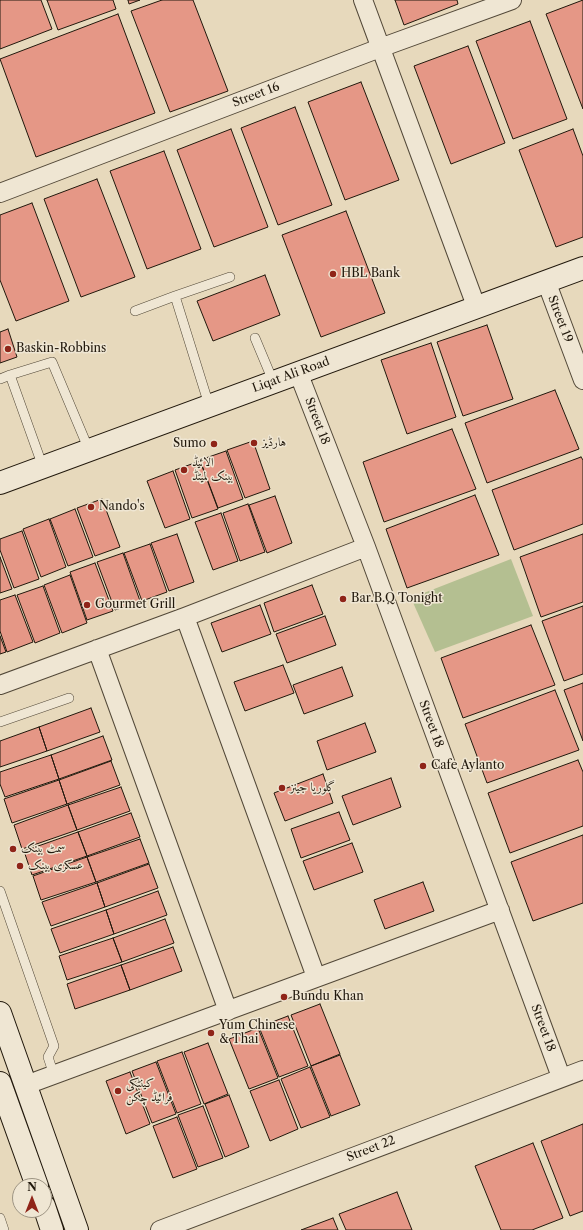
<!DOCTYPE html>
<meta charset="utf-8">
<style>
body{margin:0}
#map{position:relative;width:583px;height:1230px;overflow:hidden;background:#e7d9bc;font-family:"Libre Caslon Text",serif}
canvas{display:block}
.north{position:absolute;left:12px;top:1178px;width:40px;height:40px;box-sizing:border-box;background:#efe6d3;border:1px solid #9d9483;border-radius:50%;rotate:0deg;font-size:11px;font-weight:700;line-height:16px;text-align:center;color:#21180c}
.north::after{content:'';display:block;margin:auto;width:14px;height:18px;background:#8f2418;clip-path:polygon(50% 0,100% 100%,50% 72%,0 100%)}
</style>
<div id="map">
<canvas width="583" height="1230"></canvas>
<div class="north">N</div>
</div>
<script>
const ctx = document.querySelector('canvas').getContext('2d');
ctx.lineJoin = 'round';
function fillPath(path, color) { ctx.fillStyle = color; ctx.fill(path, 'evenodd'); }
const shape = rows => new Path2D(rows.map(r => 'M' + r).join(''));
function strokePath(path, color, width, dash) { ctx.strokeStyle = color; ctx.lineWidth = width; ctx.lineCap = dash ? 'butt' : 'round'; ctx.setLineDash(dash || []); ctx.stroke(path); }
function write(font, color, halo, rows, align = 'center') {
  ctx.font = font + ' "Libre Caslon Text",Amiri,serif'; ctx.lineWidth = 3; ctx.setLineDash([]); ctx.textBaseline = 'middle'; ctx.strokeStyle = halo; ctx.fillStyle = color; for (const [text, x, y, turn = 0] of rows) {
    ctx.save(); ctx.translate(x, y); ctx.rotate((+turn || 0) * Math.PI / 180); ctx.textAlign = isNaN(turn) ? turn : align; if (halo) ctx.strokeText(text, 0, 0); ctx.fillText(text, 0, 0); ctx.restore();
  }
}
fillPath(shape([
 [511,559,533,616,435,652,411,598]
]), '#b4bf91');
const building = shape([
 [0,0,41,0,52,29,0,49,0,0],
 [47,0,113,0,116,9,58,30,47,0],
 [128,0,140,0,129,4,128,0],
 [162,0,193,0,228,91,170,112,131,11,162,0],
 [395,0,457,0,458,4,404,25,395,0],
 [583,0,583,109,546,14,583,0],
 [118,14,155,113,36,157,0,59,118,14],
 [530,21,567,119,513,139,476,41,530,21],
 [468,46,505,143,451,164,414,66,468,46],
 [361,82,399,180,345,200,308,102,361,82],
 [295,107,332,205,278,225,241,128,295,107],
 [231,129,268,227,214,247,177,150,231,129],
 [573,129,583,156,583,237,556,247,519,150,573,129],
 [164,151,201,249,147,269,110,171,164,151],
 [97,179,135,277,81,297,44,199,97,179],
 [32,203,69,301,16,321,0,280,0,215,32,203],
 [346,211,385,313,321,337,282,235,346,211],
 [265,275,280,315,213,341,197,301,265,275],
 [487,325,513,399,463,416,437,342,487,325],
 [8,329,17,357,0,363,0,332,8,329],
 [431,343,456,417,407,434,381,360,431,343],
 [555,390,579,449,487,483,465,423,555,390],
 [452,429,476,489,384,522,363,462,452,429],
 [253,441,270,489,245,498,227,450,253,441],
 [226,451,243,499,218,508,200,460,226,451],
 [581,457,583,460,583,524,514,550,492,490,581,457],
 [200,461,218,509,192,518,175,470,200,461],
 [173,471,190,519,165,528,147,481,173,471],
 [475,495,499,555,407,588,386,529,475,495],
 [275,496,292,543,267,553,249,505,275,496],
 [102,499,120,547,95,556,77,508,102,499],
 [248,504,265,552,240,561,223,513,248,504],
 [75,509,93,557,68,566,50,519,75,509],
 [221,513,238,561,213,570,195,522,221,513],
 [49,519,66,567,41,577,23,529,49,519],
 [22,531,39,579,14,588,0,550,0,539,22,531],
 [177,534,194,582,169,591,151,543,177,534],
 [583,534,583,602,541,617,520,557,583,534],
 [150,544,167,592,142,601,124,553,150,544],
 [123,553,140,601,115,610,97,562,123,553],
 [0,557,12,589,0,593,0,557],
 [95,563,113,611,87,620,70,572,95,563],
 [70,575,87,623,62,633,44,585,70,575],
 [312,585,323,614,274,632,264,603,312,585],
 [43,586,60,633,35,643,17,595,43,586],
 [15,595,33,642,7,652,0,631,0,600,15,595],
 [260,605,271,634,222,652,211,623,260,605],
 [583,606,583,674,564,681,542,621,583,606],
 [325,616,336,645,287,663,276,634,325,616],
 [531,625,555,685,463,718,441,658,531,625],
 [0,636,6,652,0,654,0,636],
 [283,665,294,693,245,711,234,682,283,665],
 [342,667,353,696,304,714,293,685,342,667],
 [583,683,583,741,564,690,583,683],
 [555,690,579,750,487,783,465,724,555,690],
 [91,708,100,732,47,751,39,727,91,708],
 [365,723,376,752,327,770,317,741,365,723],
 [39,727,47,751,0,767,0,741,39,727],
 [103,736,112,760,59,779,51,755,103,736],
 [51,755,59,779,5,797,0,784,0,772,51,755],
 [578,760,583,772,583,826,510,853,488,793,578,760],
 [111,761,120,785,67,804,59,780,111,761],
 [323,774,333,803,285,821,274,793,323,774],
 [391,778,401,807,353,825,342,796,391,778],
 [59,780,67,804,12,823,4,799,59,780],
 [121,787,130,811,77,830,68,805,121,787],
 [68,805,77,830,22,849,14,825,68,805],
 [339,812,350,840,301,858,291,829,339,812],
 [131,813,140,837,87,856,78,832,131,813],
 [78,832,87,856,32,875,24,851,78,832],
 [583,835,583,903,533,921,511,862,583,835],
 [140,839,149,863,96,882,87,857,140,839],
 [352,843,363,872,314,890,303,861,352,843],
 [87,857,96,882,41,900,33,876,87,857],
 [149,864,158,888,105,907,97,883,149,864],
 [423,882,434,911,385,929,374,900,423,882],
 [97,883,105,907,51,926,42,902,97,883],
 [158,891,167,915,114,934,106,910,158,891],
 [106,910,114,934,60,953,51,929,106,910],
 [165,919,174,943,122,962,113,938,165,919],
 [113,938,122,962,67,980,59,956,113,938],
 [173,947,182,971,130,990,121,965,173,947],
 [121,965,130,990,75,1009,67,984,121,965],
 [320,1004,340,1054,311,1066,291,1015,320,1004],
 [288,1016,308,1066,279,1077,259,1027,288,1016],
 [258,1028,278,1078,249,1089,229,1039,258,1028],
 [208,1043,228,1094,204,1104,184,1052,208,1043],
 [182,1052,201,1104,177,1113,157,1061,182,1052],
 [340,1055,360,1105,331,1116,311,1066,340,1055],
 [156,1062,176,1114,152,1123,132,1071,156,1062],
 [310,1067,330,1117,301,1128,281,1079,310,1067],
 [130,1072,150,1124,126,1134,106,1081,130,1072],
 [279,1080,298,1129,270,1141,250,1091,279,1080],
 [229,1095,249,1147,225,1157,205,1104,229,1095],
 [203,1106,223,1158,198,1167,178,1115,203,1106],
 [177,1117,197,1169,173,1178,153,1126,177,1117],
 [583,1124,583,1211,570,1216,541,1141,583,1124],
 [533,1143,563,1218,532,1230,501,1230,475,1166,533,1143],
 [397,1192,412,1230,346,1230,339,1214,397,1192],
 [333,1218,338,1230,301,1230,333,1218]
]);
fillPath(building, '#e59786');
strokePath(building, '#21180c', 1);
const lane = shape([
 [175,296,230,277],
 [135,311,175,296,209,405],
 [255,338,273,381],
 [10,375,52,362,89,450],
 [0,379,10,375,43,467],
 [0,722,69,698],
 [0,891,54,1046,48,1057,54,1075],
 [0,1218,4,1230]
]);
const street = shape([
 [363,0,476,306],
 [0,193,380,48,512,0],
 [546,281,583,380],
 [298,372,366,547,561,1077],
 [185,617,316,977],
 [97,649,228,1011],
 [0,685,185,617,366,547],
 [26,1085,500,910],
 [160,1230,583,1070]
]);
const secondary = shape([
 [0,483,583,268],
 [0,1013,77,1230],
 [0,1083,37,1186],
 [44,1206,52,1230]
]);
strokePath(lane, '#524838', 10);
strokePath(street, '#524838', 20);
strokePath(secondary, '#21180c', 24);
strokePath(lane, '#efe6d3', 9);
strokePath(street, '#efe6d3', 18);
strokePath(secondary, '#efe6d3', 22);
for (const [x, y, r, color] of [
 [333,274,4,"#8f2418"],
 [8,349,4,"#8f2418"],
 [254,443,4,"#8f2418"],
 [214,444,4,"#8f2418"],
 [184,470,4,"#8f2418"],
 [91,507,4,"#8f2418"],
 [343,599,4,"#8f2418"],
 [87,605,4,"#8f2418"],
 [423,766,4,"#8f2418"],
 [282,788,4,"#8f2418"],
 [13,849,4,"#8f2418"],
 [20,866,4,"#8f2418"],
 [284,997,4,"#8f2418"],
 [211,1033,4,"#8f2418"],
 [118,1091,4,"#8f2418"]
]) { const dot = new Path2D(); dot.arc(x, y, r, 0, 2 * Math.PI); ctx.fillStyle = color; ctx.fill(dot); strokePath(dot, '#efe6d3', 1.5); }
write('12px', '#21180c', '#efe6d3', [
 ["Street 16",256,95,-21],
 ["Street 19",560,319,69],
 ["Liqat Ali Road",291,375,-20],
 ["Street 18",317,421,69],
 ["Street 18",431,724,70],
 ["Street 18",543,1028,70],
 ["Street 22",371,1149,-21]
]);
write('12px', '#21180c', '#efe6d3', [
 ["HBL Bank",341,274],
 ["Baskin-Robbins",16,349],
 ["ہارڈیز",262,443],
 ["Sumo",206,444,"right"],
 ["الائیڈ",192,463],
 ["بینک لمیٹڈ",192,477],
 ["Nando's",99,507],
 ["Bar.B.Q Tonight",351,599],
 ["Gourmet Grill",95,605],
 ["Cafe Aylanto",431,766],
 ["گلوریا جینز",290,788],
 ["سمٹ بینک",21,849],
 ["عسکری بینک",28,866],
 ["Bundu Khan",292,997],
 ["Yum Chinese",219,1026],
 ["& Thai",219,1040],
 ["کینٹکی",126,1084],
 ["فرائیڈ چکن",126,1098]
], 'left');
</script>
